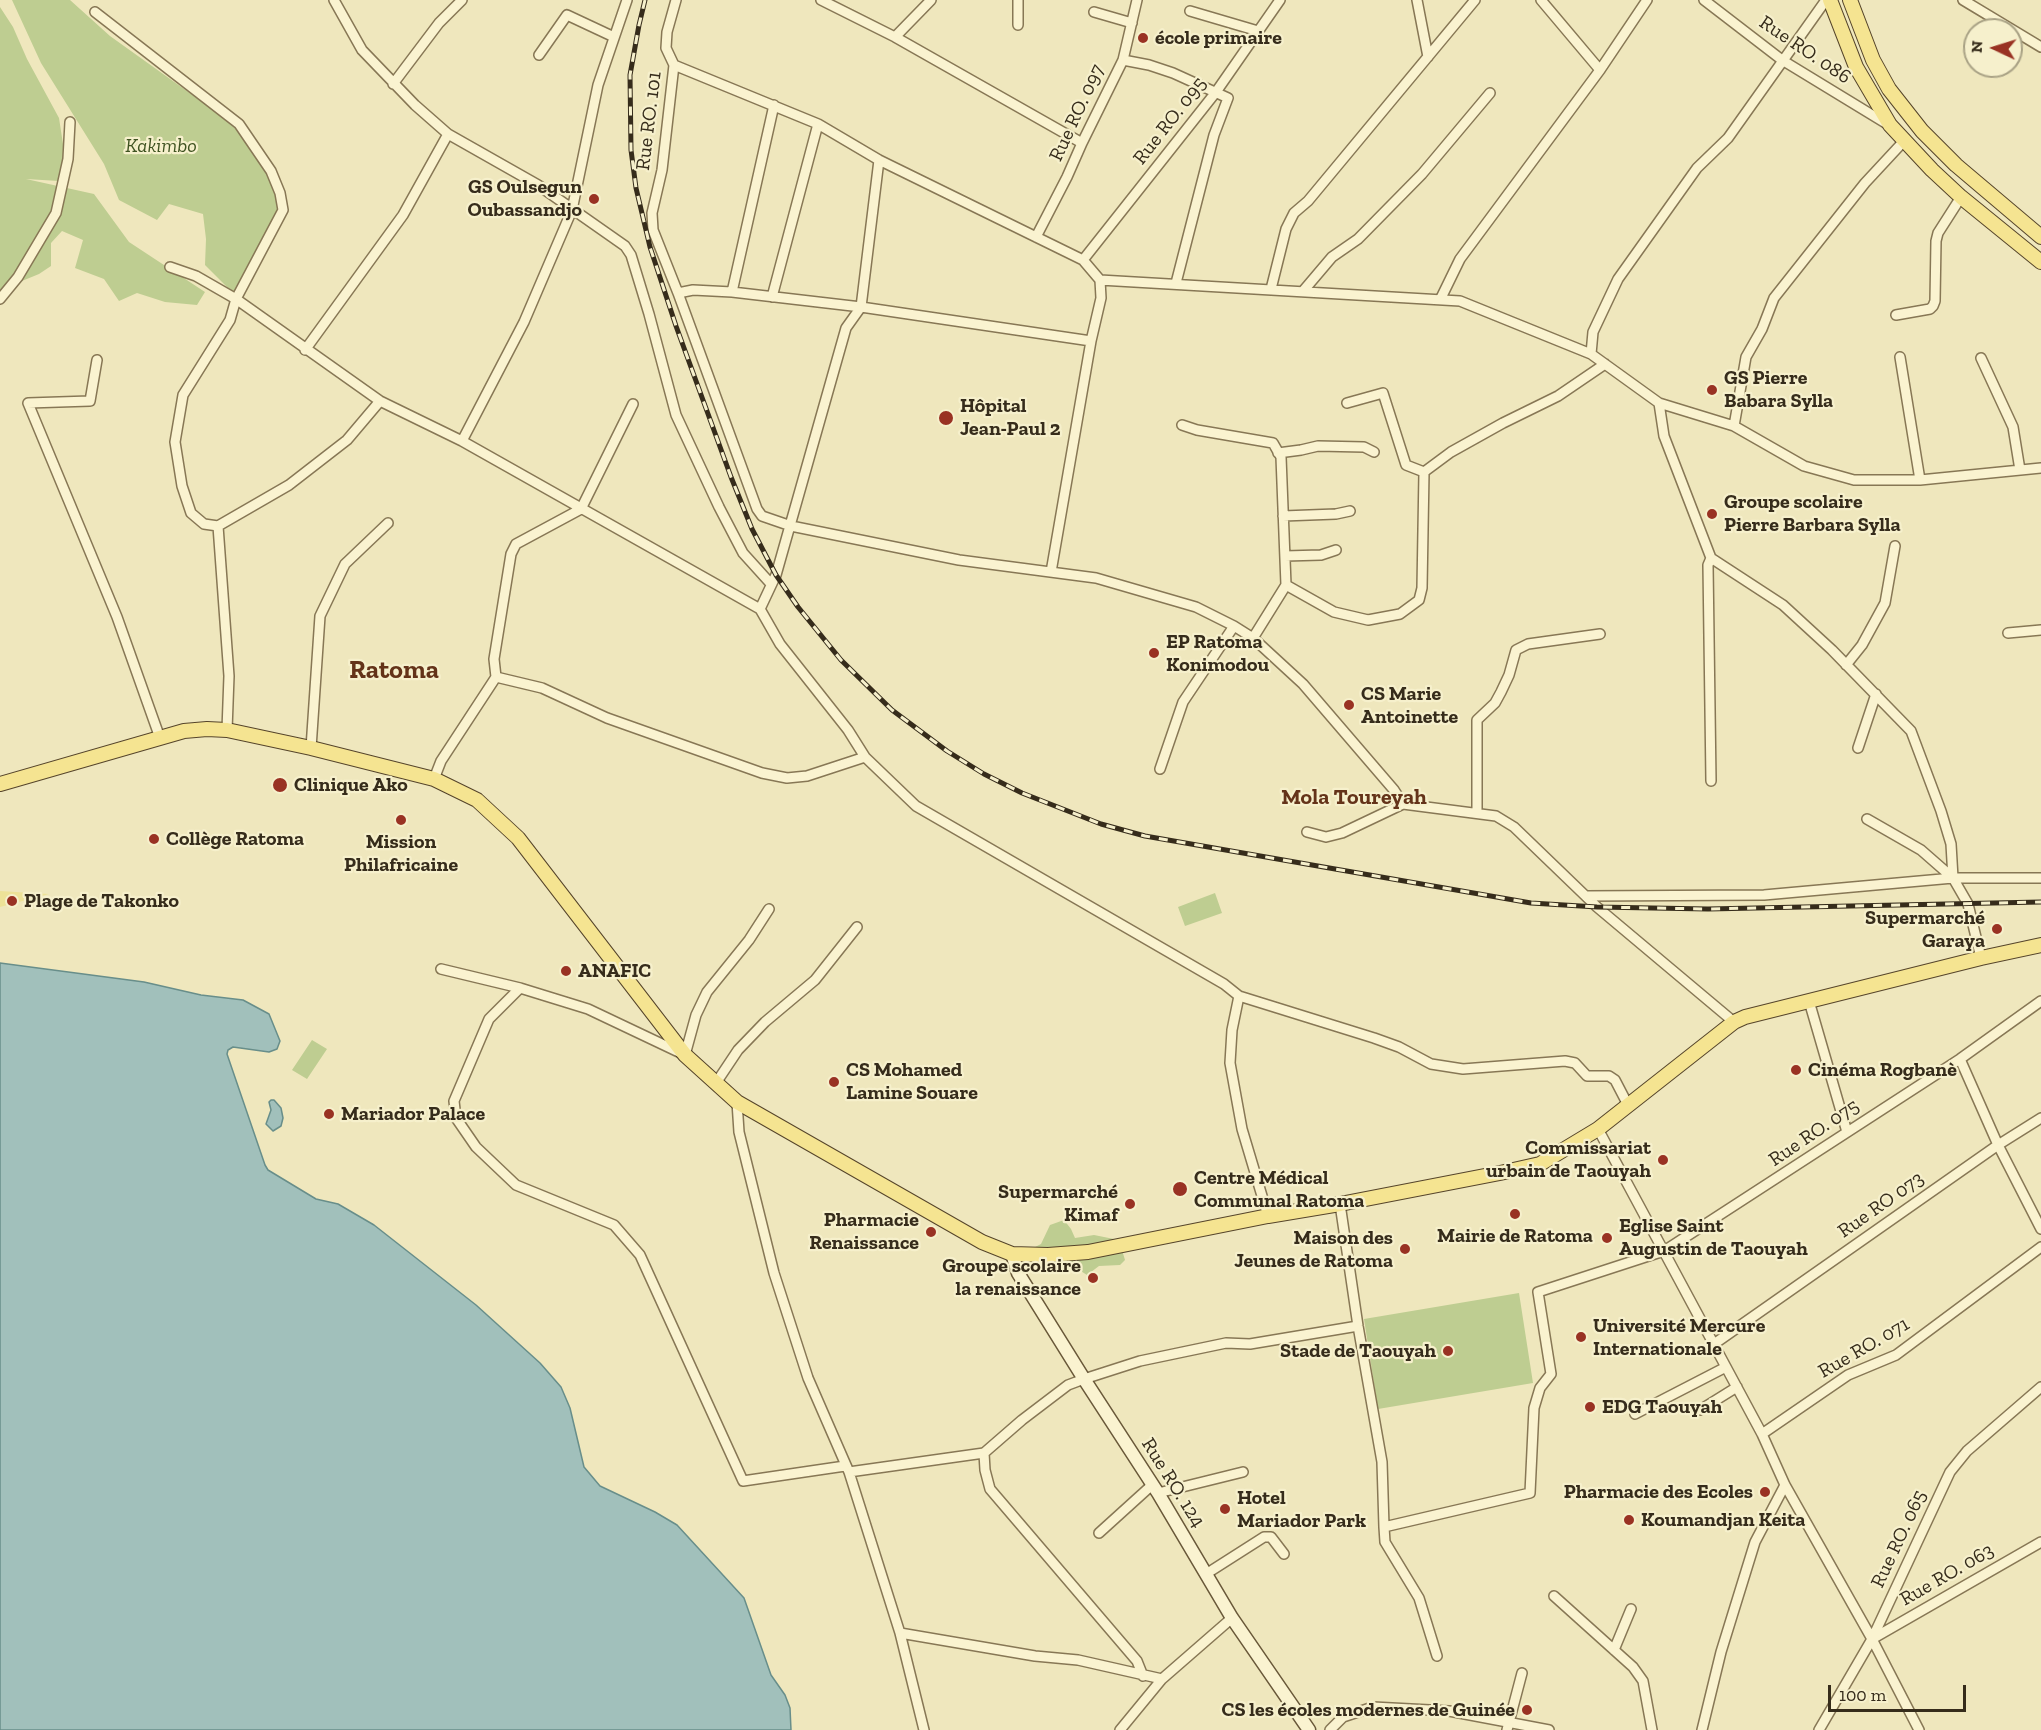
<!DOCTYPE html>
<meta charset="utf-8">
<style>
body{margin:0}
#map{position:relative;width:2041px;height:1730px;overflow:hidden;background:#efe7bd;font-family:"Zilla Slab",serif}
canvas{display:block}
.north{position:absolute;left:1963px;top:18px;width:60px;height:60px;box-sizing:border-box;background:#f6f0cc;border:2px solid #a9a285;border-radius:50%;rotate:274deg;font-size:16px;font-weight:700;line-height:24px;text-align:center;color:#362c1b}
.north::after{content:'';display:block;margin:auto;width:21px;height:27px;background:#993223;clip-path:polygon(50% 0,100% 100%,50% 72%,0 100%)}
.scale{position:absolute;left:1828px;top:1685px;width:138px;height:27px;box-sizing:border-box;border:3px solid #362c1b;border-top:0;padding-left:8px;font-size:18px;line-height:21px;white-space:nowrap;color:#362c1b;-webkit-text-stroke:4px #f6f0cc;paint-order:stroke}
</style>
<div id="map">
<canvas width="2041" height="1730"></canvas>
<div class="north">N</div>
<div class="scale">100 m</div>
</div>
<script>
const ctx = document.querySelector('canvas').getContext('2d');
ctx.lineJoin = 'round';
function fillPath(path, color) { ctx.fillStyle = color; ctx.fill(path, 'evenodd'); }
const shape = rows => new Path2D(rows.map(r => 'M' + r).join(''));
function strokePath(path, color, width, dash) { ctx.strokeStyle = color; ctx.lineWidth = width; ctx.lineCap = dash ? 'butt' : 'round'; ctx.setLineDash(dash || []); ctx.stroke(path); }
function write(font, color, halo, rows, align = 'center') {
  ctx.font = font + ' "Zilla Slab",serif'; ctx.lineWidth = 4.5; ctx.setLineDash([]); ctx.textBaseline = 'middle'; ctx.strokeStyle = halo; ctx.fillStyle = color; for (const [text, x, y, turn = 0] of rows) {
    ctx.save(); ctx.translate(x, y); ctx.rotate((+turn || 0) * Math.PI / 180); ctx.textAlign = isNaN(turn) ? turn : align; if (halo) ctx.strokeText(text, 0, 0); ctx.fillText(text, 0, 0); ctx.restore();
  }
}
fillPath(shape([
 [12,0,70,0,110,36,233,124,264,168,280,207,235,295,205,265,206,239,203,214,169,204,157,220,119,200,104,164,41,63],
 [0,7,13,27,27,59,59,118,65,157,59,181,26,179,94,194,129,242,205,292,197,305,165,302,137,293,119,301,104,279,75,268,83,240,62,231,51,243,51,266,39,274,0,290],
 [1215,893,1222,913,1185,926,1178,907],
 [312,1040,327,1049,307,1079,292,1070],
 [1064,1220,1071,1229,1075,1238,1094,1235,1119,1240,1125,1260,1120,1265,1099,1266,1087,1275,1065,1261,1052,1272,1042,1273,1029,1260,1031,1249,1041,1244,1050,1225],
 [1519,1293,1533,1383,1378,1409,1364,1319]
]), '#becd91');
fillPath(shape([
 [0,891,32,893,49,894,0,907]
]), '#ede298');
const water = shape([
 [0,963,144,982,201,995,243,1000,269,1014,280,1041,277,1049,269,1052,233,1047,228,1050,227,1054,265,1165,268,1170,316,1199,338,1204,374,1225,476,1305,540,1363,561,1387,570,1408,584,1467,600,1486,655,1512,677,1525,744,1598,771,1675,785,1695,790,1708,791,1730,0,1730,0,963],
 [271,1100,274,1100,281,1108,283,1118,281,1126,273,1131,266,1124,271,1110,269,1102,271,1100]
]);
fillPath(water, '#a1c0bb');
strokePath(water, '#688e8a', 1.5);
const street = shape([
 [334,0,362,50,415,105,448,134,538,185,625,246,631,255,649,314,676,415,719,507,743,553,771,584],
 [676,0,667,32,666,48,674,65,662,170,652,213,653,230,678,293,693,290,732,292,861,307,1091,341],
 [821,0,895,37,1082,143],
 [1018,0,1018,25],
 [1417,0,1428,57],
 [1541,0,1600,70],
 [1704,0,1782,60,1887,124],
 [1963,0,2041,47],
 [1190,11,1258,31],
 [95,12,239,124,271,171,280,193,283,210,236,299,230,320,183,395,175,442,182,486,191,513,204,524,218,526],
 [1094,12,1132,23],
 [895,37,931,0],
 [539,55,567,15,614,37],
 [1123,60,1149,65,1173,73,1228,98,1214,135,1176,283],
 [674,65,818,124,879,160,1083,260,1100,280,1101,298,1091,341,1051,572],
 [393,84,439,23,462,0],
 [1036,237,1067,177,1082,143,1123,60,1137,0],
 [1083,260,1216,92,1280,0],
 [170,267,196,276,236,299,380,401,462,441,760,609,780,644,848,730,865,757,916,806,1224,984,1239,996,1374,1038,1399,1047,1431,1064,1463,1069,1565,1061,1575,1063,1587,1076,1609,1076,1615,1080,1628,1105],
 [1100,280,1460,301,1591,354,1659,403,1734,426,1804,466,1854,480,1920,480,2041,468],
 [1271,289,1286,229,1294,213,1308,201,1475,0],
 [1304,290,1332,257,1358,239,1422,174,1490,93],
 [732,292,774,105],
 [678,293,757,509,762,516,791,526,959,560,1096,578,1196,607,1234,626,1253,638,1303,684,1394,790,1403,804,1496,816,1514,827,1597,907,1734,1022],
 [772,297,818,124],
 [1441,298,1460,259,1600,70,1647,0],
 [0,299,18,277,56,213,68,159,70,122],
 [1896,315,1930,309,1933,306,1935,301,1936,241,1938,233,1961,197],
 [305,350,403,215,448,134],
 [1591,354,1593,332,1618,279,1697,168,1728,138,1826,0],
 [1900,357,1920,480],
 [1981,358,2013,427,2020,470],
 [97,360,90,401,28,403,117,617,160,738],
 [1347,403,1383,393,1406,465,1424,472],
 [1659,403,1664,436,1711,558,1708,565,1711,781],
 [633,404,581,509,516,544,511,554,494,659,496,677,542,688,607,718,762,773,787,778,807,776,865,757],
 [1182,425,1197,430,1273,443,1281,457,1286,585,1253,638],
 [1734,426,1746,357,1762,329,1774,298,1865,183,1904,141],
 [462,441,524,322,572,210,598,85,627,0],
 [1278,453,1301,450,1318,446,1364,447,1374,452],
 [1283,516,1336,514,1350,511],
 [1285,556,1321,555,1336,550],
 [1711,558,1783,605,1832,650,1911,731,1941,811,1951,844,1953,878,1968,904,1981,958],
 [1286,585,1334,612,1368,620,1400,614,1419,600,1422,588,1424,472,1451,452,1503,423,1558,396,1605,364],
 [760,609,776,575,846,328,861,307,879,160],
 [2008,633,2041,630],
 [1846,665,1862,645,1885,603,1895,546],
 [227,730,229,676,218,526,289,485,347,440,380,401],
 [311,748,320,616,345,564,388,523],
 [1858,748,1876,694],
 [1160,769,1183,702,1234,626],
 [434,779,441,761,496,677],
 [1477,813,1477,720,1495,703,1501,692,1509,675,1516,650,1528,644,1600,634],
 [1867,819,1921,850,1953,878],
 [1307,832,1326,837,1342,833,1403,804],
 [1586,896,1764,895,1953,878,2041,878],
 [769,909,749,940,707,992,696,1015,685,1055,588,1009,520,988,489,1019,454,1101,456,1118,476,1147,516,1185,614,1225,640,1255,743,1481,845,1466],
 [441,969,520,988],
 [1239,996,1232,1030,1230,1063,1242,1129,1268,1216],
 [1809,1001,1847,1132],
 [1960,1059,1998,1145,2041,1229],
 [716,1083,738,1050,765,1022,815,980,857,927],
 [737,1102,739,1132,774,1273,808,1378,849,1472,900,1633,924,1730],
 [1598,1129,1762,1434,1785,1485,1872,1639,1919,1730],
 [1340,1204,1358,1326,1382,1462,1384,1527,1530,1493,1534,1408,1540,1388,1551,1374,1538,1292,1664,1251,1960,1059,2041,1001],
 [1714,1344,1998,1145,2041,1118],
 [1700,1410,1737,1387],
 [1635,1414,1726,1367],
 [1762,1434,1848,1375,1896,1355,2041,1247],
 [849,1472,984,1453],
 [1158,1493,1243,1472],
 [1384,1527,1385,1542,1419,1598,1437,1656],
 [1099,1533,1152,1485],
 [1206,1574,1264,1537,1271,1537,1284,1554],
 [1554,1596,1633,1667,1643,1681,1652,1730],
 [900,1633,1035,1656,1078,1660,1162,1679],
 [1872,1639,2041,1542],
 [1614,1650,1631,1609],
 [1143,1676,1137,1661,990,1489,985,1470,984,1453,1022,1420,1068,1385,1084,1379,1140,1361,1226,1343,1250,1344,1358,1326],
 [1120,1730,1162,1679,1232,1618],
 [1330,1730,1343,1717,1373,1707,1449,1711,1549,1730],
 [1507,1730,1522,1673],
 [1702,1730,1721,1652,1755,1542,1785,1485],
 [1819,1730,1872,1639,1950,1472,1967,1451,2041,1387]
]);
const secondary = shape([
 [1012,1254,1018,1273,1084,1379,1158,1493,1232,1618,1309,1730]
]);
const primary = shape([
 [1830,0,1856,67,1890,125,1932,170,1961,197,2041,262],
 [1850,0,1873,60,1889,89,1922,131,1956,165,2041,237],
 [0,784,184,731,207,729,227,730,311,748,434,779,477,800,518,838,685,1055,737,1102,982,1242,1012,1254,1048,1255,1088,1252,1268,1216,1340,1204,1500,1173,1540,1164,1598,1129,1734,1022,1745,1017,1981,958,2041,945]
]);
strokePath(street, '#877755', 12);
strokePath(secondary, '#695839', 15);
strokePath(primary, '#55442a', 16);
strokePath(street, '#faf3d0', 9);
strokePath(secondary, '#faf3d0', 12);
strokePath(primary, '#f5e491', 14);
const rail = shape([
 [645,0,639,25,630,75,631,150,636,188,650,247,676,326,731,477,752,529,776,575,798,607,841,660,892,710,947,751,984,774,1022,793,1101,824,1145,836,1531,903,1597,907,1708,909,2041,902]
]);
strokePath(rail, '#362c1b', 5);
strokePath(rail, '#f6f0cc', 3, [9]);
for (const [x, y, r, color] of [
 [1143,38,6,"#993223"],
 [594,199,6,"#993223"],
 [1712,390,6,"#993223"],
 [946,418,8,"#993223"],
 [1712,514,6,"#993223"],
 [1154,653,6,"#993223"],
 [1349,705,6,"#993223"],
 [280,785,8,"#993223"],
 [401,820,6,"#993223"],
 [154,839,6,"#993223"],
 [12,901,6,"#993223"],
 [1997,929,6,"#993223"],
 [566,971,6,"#993223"],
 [1796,1070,6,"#993223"],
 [834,1082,6,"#993223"],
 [329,1114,6,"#993223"],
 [1663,1160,6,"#993223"],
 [1180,1189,8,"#993223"],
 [1130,1204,6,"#993223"],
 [1515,1214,6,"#993223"],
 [931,1232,6,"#993223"],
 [1607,1238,6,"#993223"],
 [1405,1249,6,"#993223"],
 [1093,1278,6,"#993223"],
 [1581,1337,6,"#993223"],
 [1448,1351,6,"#993223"],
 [1590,1407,6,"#993223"],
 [1765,1492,6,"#993223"],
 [1225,1509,6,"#993223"],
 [1629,1520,6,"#993223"],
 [1527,1710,6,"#993223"]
]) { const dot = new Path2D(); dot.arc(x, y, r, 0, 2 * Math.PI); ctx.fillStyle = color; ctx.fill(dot); strokePath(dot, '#f6f0cc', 2); }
write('bold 20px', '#362c1b', '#f6f0cc', [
 ["école primaire",1155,38],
 ["GS Oulsegun",582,187,"right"],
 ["Oubassandjo",582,210,"right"],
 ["GS Pierre",1724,378],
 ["Babara Sylla",1724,401],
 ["Hôpital",960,406],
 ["Jean-Paul 2",960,429],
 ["Groupe scolaire",1724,502],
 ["Pierre Barbara Sylla",1724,525],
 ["EP Ratoma",1166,642],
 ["Konimodou",1166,665],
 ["CS Marie",1361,694],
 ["Antoinette",1361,717],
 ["Clinique Ako",294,785],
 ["Collège Ratoma",166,839],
 ["Mission",401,842,"center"],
 ["Philafricaine",401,865,"center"],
 ["Plage de Takonko",24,901],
 ["Supermarché",1985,918,"right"],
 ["Garaya",1985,941,"right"],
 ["ANAFIC",578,971],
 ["CS Mohamed",846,1070],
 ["Lamine Souare",846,1093],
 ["Cinéma Rogbanè",1808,1070],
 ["Mariador Palace",341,1114],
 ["Commissariat",1651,1148,"right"],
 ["urbain de Taouyah",1651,1171,"right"],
 ["Centre Médical",1194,1178],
 ["Communal Ratoma",1194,1201],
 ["Supermarché",1118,1192,"right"],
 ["Kimaf",1118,1215,"right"],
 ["Pharmacie",919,1220,"right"],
 ["Renaissance",919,1243,"right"],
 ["Eglise Saint",1619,1226],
 ["Augustin de Taouyah",1619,1249],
 ["Mairie de Ratoma",1515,1236,"center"],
 ["Maison des",1393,1238,"right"],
 ["Jeunes de Ratoma",1393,1261,"right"],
 ["Groupe scolaire",1081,1266,"right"],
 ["la renaissance",1081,1289,"right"],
 ["Université Mercure",1593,1326],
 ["Internationale",1593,1349],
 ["Stade de Taouyah",1436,1351,"right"],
 ["EDG Taouyah",1602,1407],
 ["Pharmacie des Ecoles",1753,1492,"right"],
 ["Hotel",1237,1498],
 ["Mariador Park",1237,1521],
 ["Koumandjan Keita",1641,1520],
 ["CS les écoles modernes de Guinée",1515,1710,"right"]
], 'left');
write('20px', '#362c1b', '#f6f0cc', [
 ["Rue RO. 086",1805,50,34],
 ["Rue RO. 097",1077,113,-65],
 ["Rue RO. 101",649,121,-83],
 ["Rue RO. 095",1170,121,-52],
 ["Rue RO. 075",1814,1133,-34],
 ["Rue RO 073",1881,1205,-35],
 ["Rue RO. 071",1864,1348,-30],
 ["Rue RO. 124",1173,1483,58],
 ["Rue RO. 065",1899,1539,-65],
 ["Rue RO. 063",1947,1575,-30]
]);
write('italic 20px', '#3f5321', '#f6f0cc', [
 ["Kakimbo",161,146]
]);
write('bold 22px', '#643319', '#f6f0cc', [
 ["Mola Toureyah",1354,798]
]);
write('bold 26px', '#643319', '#f6f0cc', [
 ["Ratoma",394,671]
]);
</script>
